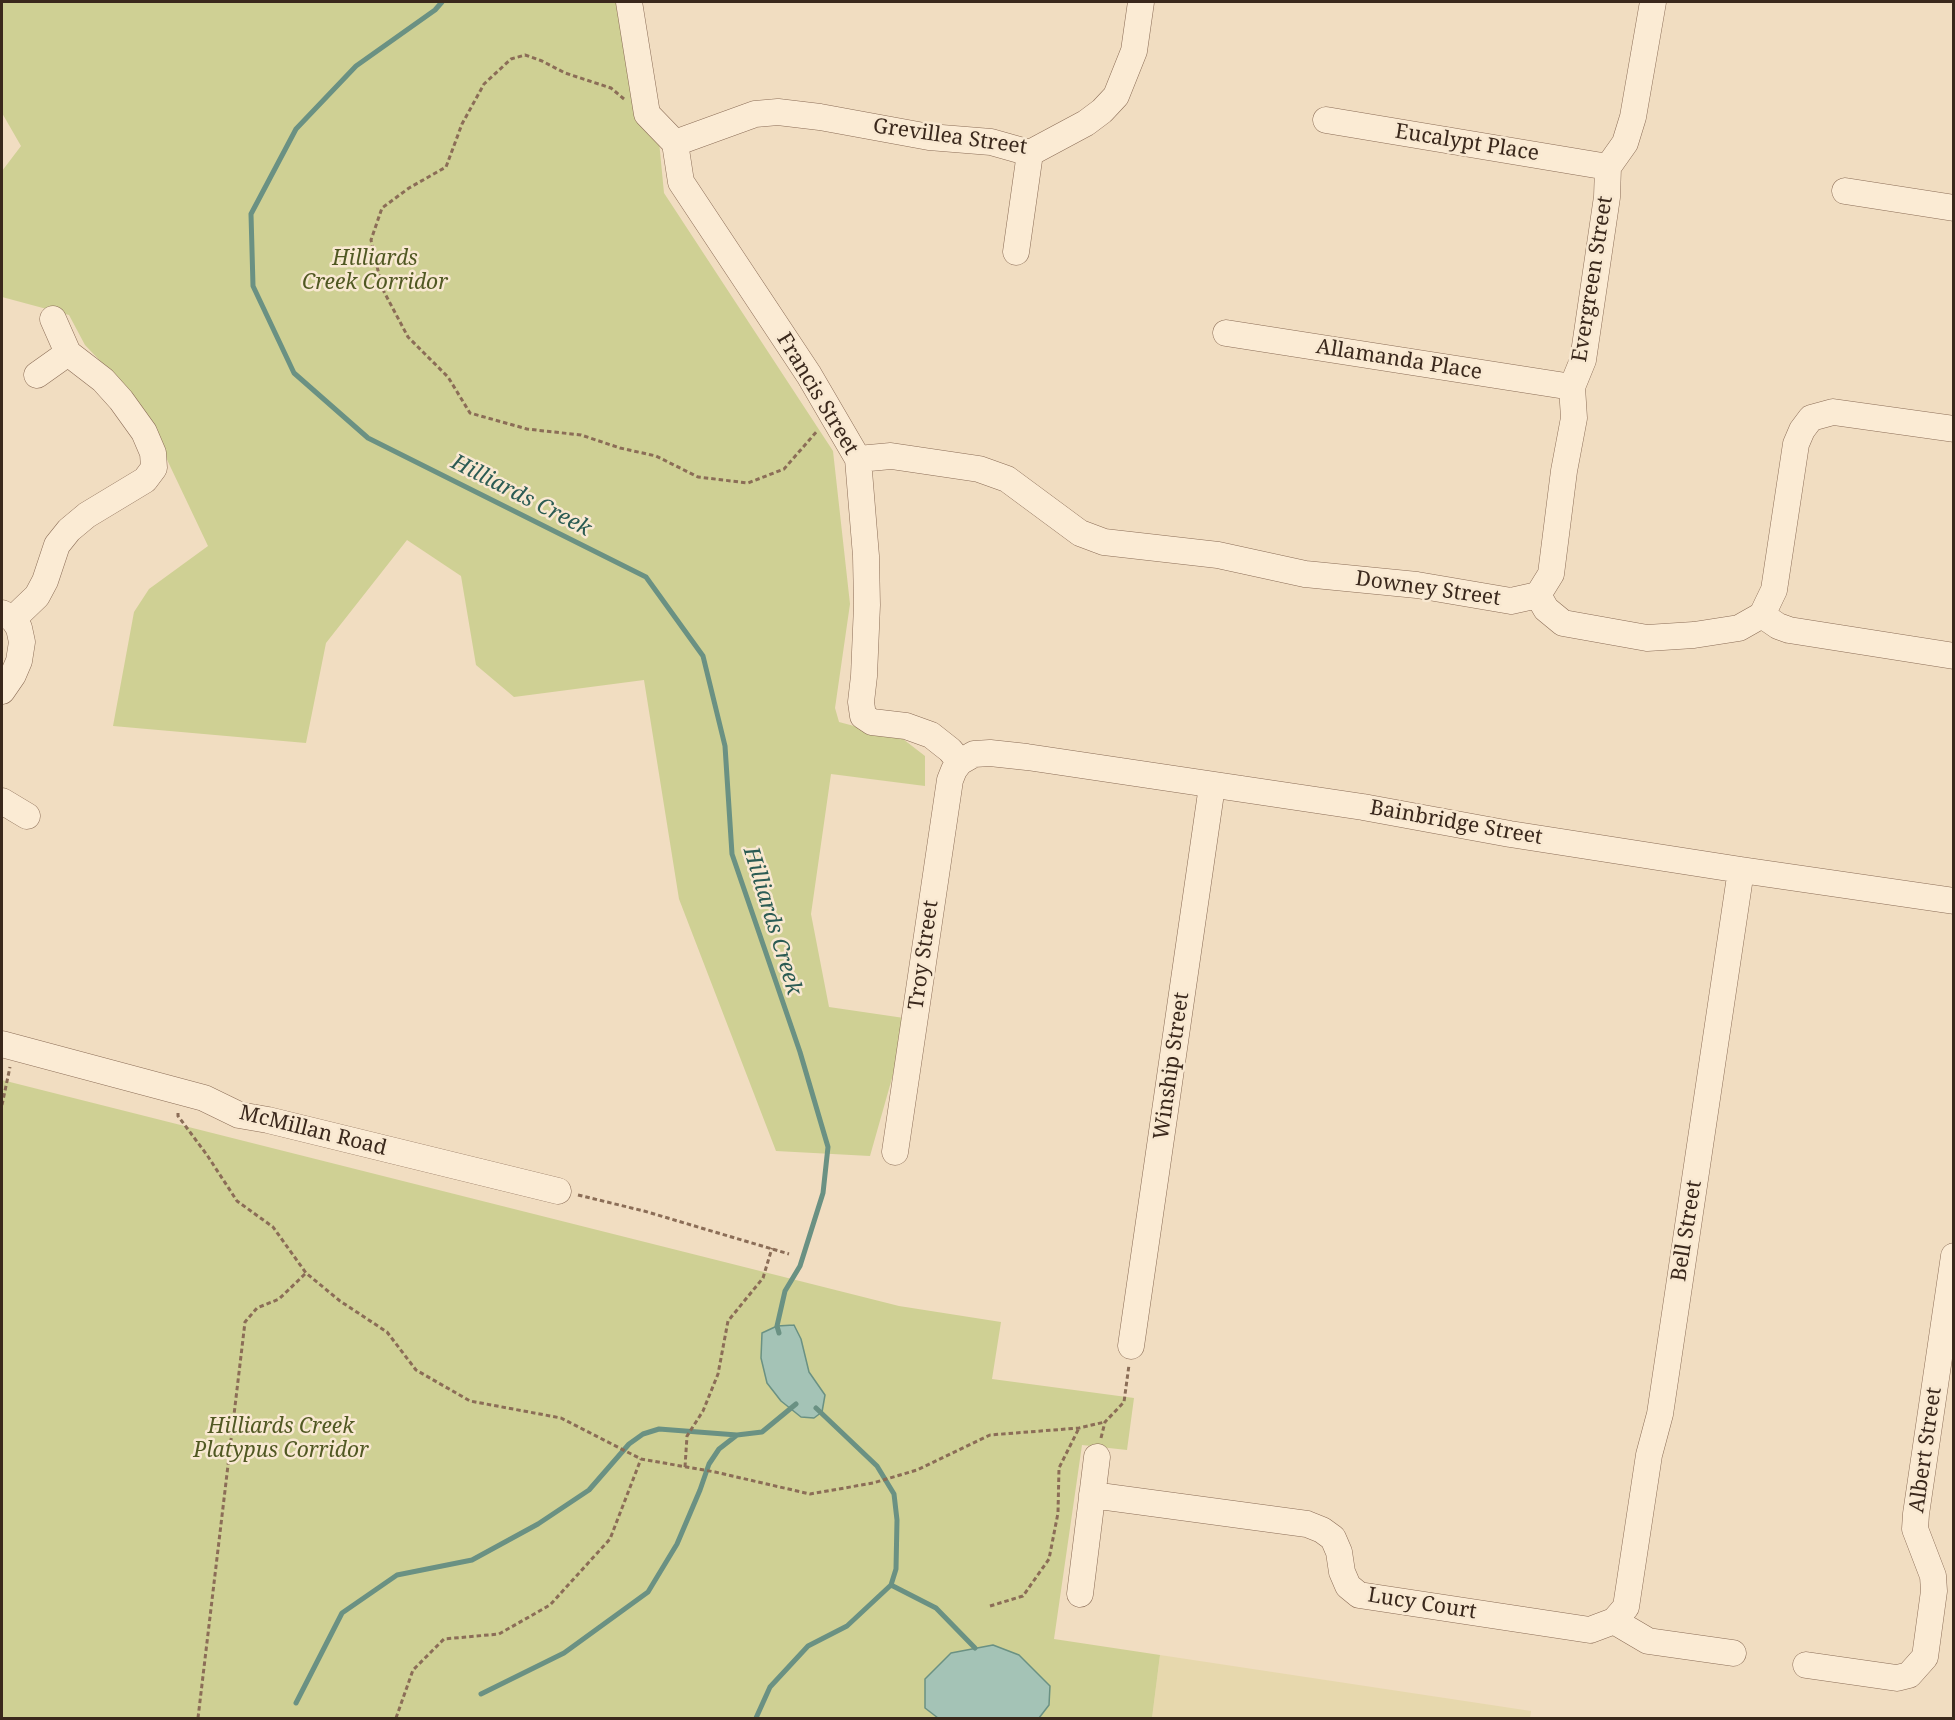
<!DOCTYPE html>
<style>
body{margin:0}
#map{position:relative;width:1955px;height:1720px;overflow:hidden;background:#f1ddc1;font-family:"Noto Serif",serif}
canvas{display:block}
.frame{position:absolute;inset:0;border:3px solid #3a281c;pointer-events:none}
</style>
<div id="map">
<canvas width="1955" height="1720"></canvas>
<div class="frame"></div>
</div>
<script>
const ctx = document.querySelector('canvas').getContext('2d');
ctx.lineJoin = 'round';
function fillPath(path, color) { ctx.fillStyle = color; ctx.fill(path, 'evenodd'); }
const shape = rows => new Path2D(rows.map(r => 'M' + r).join(''));
function strokePath(path, color, width, dash) { ctx.strokeStyle = color; ctx.lineWidth = width; ctx.lineCap = dash ? 'butt' : 'round'; ctx.setLineDash(dash || []); ctx.stroke(path); }
function write(font, color, halo, rows, align = 'center') {
  ctx.font = font + ' "Noto Serif",serif'; ctx.lineWidth = 5; ctx.setLineDash([]); ctx.textBaseline = 'middle'; ctx.strokeStyle = halo; ctx.fillStyle = color; for (const [text, x, y, turn = 0] of rows) {
    ctx.save(); ctx.translate(x, y); ctx.rotate((+turn || 0) * Math.PI / 180); ctx.textAlign = isNaN(turn) ? turn : align; if (halo) ctx.strokeText(text, 0, 0); ctx.fillText(text, 0, 0); ctx.restore();
  }
}
fillPath(shape([
 [1160,1655,1531,1711,1530,1718,1152,1718]
]), '#e7d8ad');
fillPath(shape([
 [2,2,619,2,659,141,664,193,833,451,850,604,835,708,839,722,903,739,925,756,925,786,831,774,811,914,829,1007,904,1018,898,1057,870,1156,776,1151,679,899,644,680,514,697,476,665,461,576,407,540,326,643,306,743,113,726,134,612,149,589,208,546,161,447,123,385,85,345,69,315,2,297,2,171,21,146,2,113],
 [2,1080,899,1306,1001,1322,992,1379,1134,1398,1127,1450,1082,1445,1054,1639,1160,1655,1152,1718,1039,1718,1049,1705,993,1645,951,1653,925,1708,938,1718,2,1718]
]), '#cfd094');
const water = shape([
 [794,1325,801,1339,809,1372,825,1395,822,1412,814,1418,801,1417,781,1401,767,1383,761,1358,762,1333,777,1326,794,1325],
 [993,1645,1019,1655,1050,1686,1049,1705,1039,1718,938,1718,925,1708,925,1679,951,1653,993,1645]
]);
fillPath(water, '#a4c3b6');
strokePath(water, '#6a9183', 1.5);
strokePath(shape([
 [442,2,435,10,356,66,296,129,251,214,253,286,294,373,368,438,646,577,703,656,725,746,732,854,800,1052,828,1147,823,1193,800,1266,785,1291,777,1326,779,1333],
 [891,1585,936,1608,975,1648],
 [481,1694,564,1653,648,1592,677,1544,700,1490,709,1464,719,1449,737,1435,762,1432,796,1404],
 [296,1703,342,1613,397,1575,472,1560,538,1524,589,1490,629,1444,643,1434,659,1429,737,1435],
 [756,1718,770,1687,808,1646,847,1626,891,1585,896,1569,897,1520,894,1494,877,1466,816,1408]
]), '#6a9183', 5);
const minor = shape([
 [629,2,647,114,675,143,681,182,809,375,858,459,866,556,867,605,864,676,861,702,863,716,872,722,906,726,931,735,950,750,960,762],
 [1326,120,1608,167],
 [675,143,755,114,778,112,820,117,929,137,991,142,1030,153,1086,123,1102,111,1116,96,1134,51,1141,2],
 [1845,191,1954,208],
 [1016,252,1030,153],
 [1226,333,1572,387],
 [37,375,68,353],
 [858,459,891,456,979,469,1007,479,1080,533,1104,542,1218,555,1305,574,1417,585,1511,601,1538,595,1546,609,1563,623,1647,638,1694,635,1739,628,1762,615,1774,590,1796,444,1802,430,1811,418,1833,412,1954,429],
 [1538,595,1551,574,1564,471,1574,418,1572,387,1583,360,1607,197,1608,167,1625,143,1633,117,1653,2],
 [2,613,13,619,19,628,22,642,19,661,13,675,2,691],
 [1762,615,1778,626,1789,630,1954,656],
 [13,619,37,596,45,581,57,545,69,530,87,515,145,480,154,468,153,453,144,432,121,400,103,380,68,353,53,319],
 [2,801,27,816],
 [2,1044,204,1098,239,1115,268,1120,558,1191],
 [895,1152,950,780,954,770,960,762,974,754,990,753,1027,757,1363,807,1510,834,1741,870,1954,901],
 [1131,1346,1212,786],
 [1092,1495,1307,1524,1322,1530,1333,1538,1339,1552,1342,1572,1348,1586,1359,1595,1590,1630,1614,1621,1626,1607,1649,1455,1660,1414,1741,870],
 [1080,1594,1097,1457],
 [1614,1621,1648,1641,1733,1653],
 [1806,1665,1897,1678,1909,1675,1925,1657,1934,1591,1933,1576,1915,1529,1916,1514,1954,1256]
]);
strokePath(minor, '#8b6d57', 27);
strokePath(shape([
 [624,99,611,88,565,73,542,61,525,55,511,59,484,84,462,124,446,167,409,188,382,208,371,240,382,288,408,337,448,377,470,413,527,429,581,435,620,448,656,456,698,477,748,483,784,469,818,430],
 [2,1105,10,1067],
 [178,1113,178,1116,207,1155,237,1201,273,1227,306,1273,340,1301,387,1332,416,1370,470,1401,561,1418,641,1459,715,1472,810,1494,873,1483,917,1470,990,1435,1079,1428,1105,1422],
 [578,1195,644,1211,789,1254],
 [1101,1438,1105,1422,1124,1402,1129,1365],
 [685,1467,687,1436,703,1411,718,1374,728,1321,763,1278,772,1248],
 [990,1606,1023,1596,1049,1559,1058,1513,1059,1468,1079,1428],
 [198,1718,245,1322,257,1308,279,1299,306,1273],
 [396,1718,413,1670,444,1639,499,1634,550,1605,610,1539,641,1459]
]), '#8b6d57', 3, [4.5, 3]);
strokePath(minor, '#fbebd4', 26);
write('21px', '#3a281c', '#f8e8d1', [
 ["Grevillea Street",950,137,8],
 ["Eucalypt Place",1467,143,9],
 ["Evergreen Street",1593,279,-81],
 ["Allamanda Place",1399,360,9],
 ["Francis Street",817,394,59],
 ["Downey Street",1428,589,8],
 ["Bainbridge Street",1456,823,10],
 ["Troy Street",924,955,-82],
 ["Winship Street",1172,1066,-82],
 ["McMillan Road",313,1131,14],
 ["Bell Street",1687,1231,-81],
 ["Albert Street",1926,1450,-82],
 ["Lucy Court",1422,1604,9]
]);
write('italic 21px', '#505822', '#f8e8d1', [
 ["Hilliards",375,259],
 ["Creek Corridor",375,283],
 ["Hilliards Creek",281,1427],
 ["Platypus Corridor",281,1451]
]);
write('italic 22px', '#2b5b53', '#f8e8d1', [
 ["Hilliards Creek",521,496,27],
 ["Hilliards Creek",772,921,73]
]);
</script>
